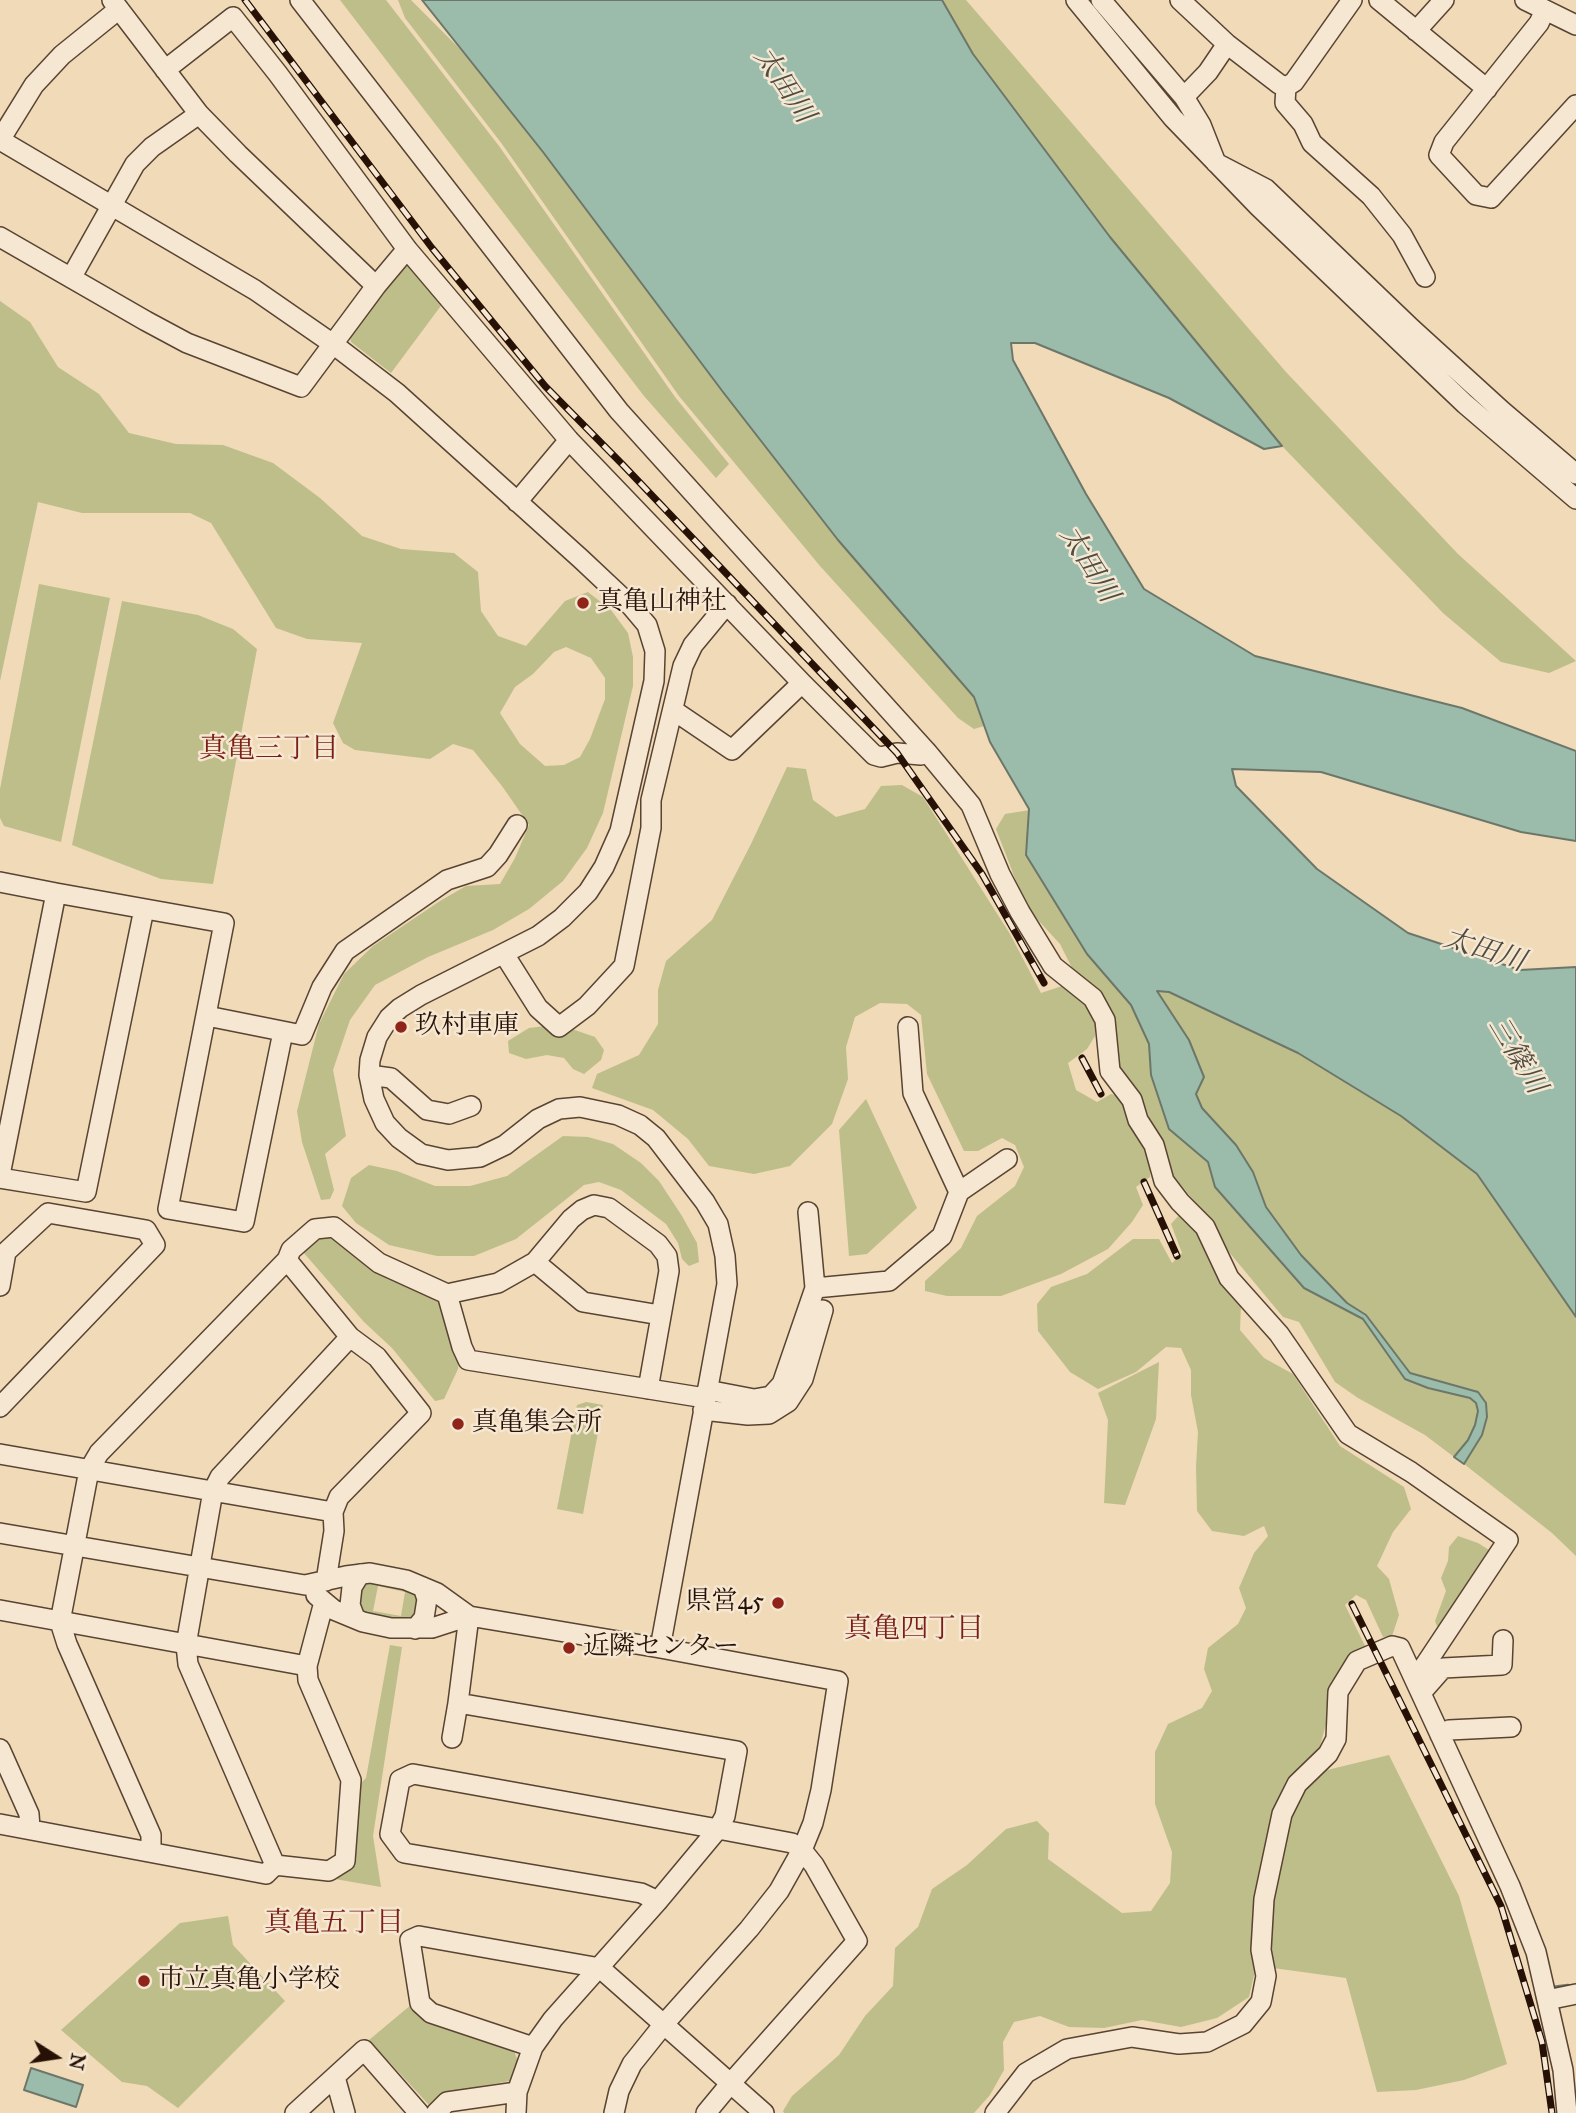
<!DOCTYPE html>
<meta charset="utf-8">
<style>
body{margin:0}
#map{position:relative;width:1576px;height:2113px;overflow:hidden;background:#f0dab8;font-family:"IM FELL Great Primer",serif}
canvas{display:block}
.north{position:absolute;left:21px;top:2022px;width:70px;height:70px;-webkit-text-stroke:5px #f5e7d1;paint-order:stroke;rotate:102deg;font-size:19px;font-weight:700;line-height:28px;text-align:center;color:#271106}
.north::after{content:'';display:block;margin:auto;width:24px;height:32px;background:#271106;clip-path:polygon(50% 0,100% 100%,50% 72%,0 100%)}
</style>
<div id="map">
<canvas width="1576" height="2113"></canvas>
<div class="north">N</div>
</div>
<script>
const ctx = document.querySelector('canvas').getContext('2d');
ctx.lineJoin = 'round';
function fillPath(path, color) { ctx.fillStyle = color; ctx.fill(path, 'evenodd'); }
const shape = rows => new Path2D(rows.map(r => 'M' + r).join(''));
function strokePath(path, color, width, dash) { ctx.strokeStyle = color; ctx.lineWidth = width; ctx.lineCap = dash ? 'butt' : 'round'; ctx.setLineDash(dash || []); ctx.stroke(path); }
function write(font, color, halo, rows, align = 'center') {
  ctx.font = font + ' "IM FELL Great Primer","Noto Serif JP",serif'; ctx.lineWidth = 5; ctx.setLineDash([]); ctx.textBaseline = 'middle'; ctx.strokeStyle = halo; ctx.fillStyle = color; for (const [text, x, y, turn = 0] of rows) {
    ctx.save(); ctx.translate(x, y); ctx.rotate((+turn || 0) * Math.PI / 180); ctx.textAlign = isNaN(turn) ? turn : align; if (halo) ctx.strokeText(text, 0, 0); ctx.fillText(text, 0, 0); ctx.restore();
  }
}
fillPath(shape([
 [340,0,386,0,499,146,675,397,729,464,716,478,644,396],
 [398,0,411,0,460,49,543,152,723,392,838,540,974,697,984,726,974,729,958,718,820,566,679,396,502,144,405,18],
 [942,0,966,0,1286,372,1458,554,1576,661,1549,673,1501,662,1443,613,1282,446,1110,237,973,54],
 [404,263,411,263,443,303,391,373,351,342,350,337],
 [0,301,30,322,58,367,99,394,129,433,176,444,223,445,273,463,320,498,362,536,401,549,454,553,478,572,481,611,498,636,526,646,565,601,588,592,611,610,628,633,633,657,633,686,603,813,587,848,563,881,529,909,493,930,428,957,375,985,350,1020,333,1070,346,1136,325,1154,334,1190,330,1199,321,1200,302,1142,297,1111,319,1024,344,974,373,946,440,901,466,886,500,884,515,858,529,825,502,786,473,750,453,744,430,759,355,750,343,743,333,723,362,643,307,639,276,628,211,523,190,513,82,513,38,502,0,681],
 [566,647,591,658,605,678,605,699,590,739,580,757,564,765,545,766,520,744,500,713,515,687,533,674,554,652],
 [39,584,110,598,61,842,4,826,0,818,0,789],
 [122,601,198,615,233,629,257,649,213,884,161,879,72,845],
 [787,767,806,769,813,800,836,817,865,809,881,786,902,785,923,797,1010,934,1041,993,1062,986,1083,1002,1095,1022,1095,1036,1087,1049,1068,1063,1076,1090,1097,1102,1111,1094,1119,1096,1150,1153,1150,1177,1136,1187,1143,1205,1132,1222,1108,1249,1061,1274,1001,1296,947,1296,925,1291,925,1281,961,1248,977,1216,1015,1186,1024,1167,1015,1145,1002,1138,978,1151,964,1151,927,1074,921,1015,907,1004,880,1003,855,1017,846,1047,848,1079,832,1124,790,1166,754,1174,709,1166,688,1139,653,1110,592,1088,597,1074,639,1055,658,1024,658,990,666,961,712,920,751,844],
 [1030,810,1026,855,1087,954,1131,1005,1149,1044,1151,1075,1169,1129,1208,1162,1215,1188,1304,1288,1363,1319,1405,1379,1428,1388,1470,1398,1476,1403,1478,1411,1475,1425,1468,1440,1454,1457,1425,1435,1358,1398,1335,1382,1299,1322,1283,1317,1229,1252,1204,1213,1171,1173,1161,1139,1149,1117,1141,1097,1133,1084,1119,1068,1111,1014,1106,1001,1075,974,1060,944,1026,907,996,829,1005,814],
 [1156,991,1169,992,1298,1053,1401,1116,1477,1174,1576,1317,1576,1556,1552,1533,1464,1464,1482,1435,1486,1403,1410,1373,1366,1315,1347,1303,1301,1255,1266,1207,1253,1172,1202,1108],
 [545,1026,572,1029,595,1037,604,1050,601,1060,584,1074,573,1069,564,1058,558,1057,547,1055,526,1059,509,1053,508,1041,529,1028],
 [866,1099,917,1208,867,1254,849,1256,839,1130],
 [563,1136,588,1137,613,1144,641,1163,659,1181,682,1216,697,1243,699,1262,689,1266,682,1259,678,1243,666,1224,621,1190,599,1182,584,1185,516,1239,474,1256,437,1256,389,1245,356,1223,342,1206,351,1178,369,1165,397,1171,435,1186,470,1186,507,1176],
 [1180,1214,1200,1231,1241,1305,1240,1330,1264,1358,1293,1374,1340,1446,1404,1487,1411,1509,1393,1532,1377,1566,1389,1579,1399,1615,1392,1636,1383,1637,1366,1600,1356,1595,1345,1605,1366,1648,1328,1717,1319,1750,1287,1779,1273,1810,1254,1897,1252,1945,1255,1971,1249,1997,1217,2018,1181,2027,1142,2020,1104,2028,1069,2027,1040,2016,1014,2022,1003,2042,1004,2070,990,2095,974,2113,784,2113,783,2111,792,2096,839,2055,865,2016,893,1986,895,1948,918,1927,932,1889,967,1865,1006,1829,1037,1821,1049,1833,1048,1859,1122,1913,1151,1911,1170,1883,1172,1852,1155,1804,1155,1752,1168,1724,1202,1708,1212,1691,1204,1669,1208,1648,1238,1624,1246,1608,1239,1588,1254,1553,1268,1536,1264,1526,1244,1536,1212,1531,1197,1511,1196,1467,1198,1432,1191,1395,1191,1370,1181,1348,1166,1347,1136,1372,1098,1389,1070,1372,1038,1331,1037,1304,1051,1287,1087,1274,1133,1239,1159,1239,1172,1263,1182,1253,1171,1224],
 [332,1232,434,1297,442,1305,459,1361,458,1369,444,1399,435,1401,392,1348,364,1322,303,1252,316,1234],
 [1159,1362,1156,1419,1125,1505,1104,1503,1108,1420,1098,1393],
 [586,1402,603,1405,583,1514,557,1509,577,1405],
 [1458,1536,1478,1543,1489,1550,1490,1560,1438,1629,1435,1621,1446,1591,1441,1578,1448,1561,1449,1547],
 [368,1580,415,1588,420,1611,408,1622,368,1617,357,1606,358,1591],
 [378,1586,405,1592,401,1616,373,1611],
 [390,1645,402,1647,373,1836,381,1887,335,1879,352,1863,358,1786,366,1778],
 [1389,1755,1459,1896,1507,2064,1464,2080,1416,2090,1377,2092,1346,1978,1273,1968,1268,1931,1272,1890,1293,1806,1323,1771],
 [228,1916,233,1945,285,2001,178,2108,147,2086,122,2082,61,2030,180,1923],
 [412,2004,430,2022,514,2051,518,2061,510,2081,443,2093,429,2105,369,2040]
]), '#bebe8b');
const water = shape([
 [422,0,942,0,973,54,1110,237,1282,446,1264,449,1169,398,1035,343,1011,343,1013,360,1086,494,1144,589,1255,656,1462,708,1576,751,1576,841,1521,832,1321,772,1232,769,1236,786,1317,869,1408,933,1520,970,1576,967,1576,1317,1477,1174,1401,1116,1298,1053,1169,992,1157,991,1189,1040,1204,1077,1196,1094,1202,1108,1236,1145,1253,1172,1266,1207,1301,1255,1347,1303,1366,1315,1410,1373,1478,1392,1486,1403,1487,1417,1482,1435,1464,1464,1454,1457,1468,1440,1475,1425,1478,1411,1476,1403,1470,1398,1428,1388,1405,1379,1363,1319,1304,1288,1215,1187,1208,1162,1169,1129,1151,1075,1149,1044,1131,1005,1087,954,1026,855,1029,809,990,742,974,697,838,540,723,392,543,152,422,0],
 [31,2068,83,2085,76,2107,24,2090,31,2068]
]);
fillPath(water, '#9bbbab');
strokePath(water, '#6d7769', 2);
strokePath(shape([
 [1550,1986,1552,1988,1568,1986]
]), '#6d7769', 4.5);
const minor = shape([
 [112,0,199,114,238,154,376,286],
 [300,0,619,411,927,752,971,805,1000,874,1020,912,1053,966,1093,998,1105,1020,1110,1071,1132,1100,1138,1120,1154,1145,1164,1181,1180,1202,1205,1227,1229,1278,1279,1334,1348,1434,1411,1472,1508,1540,1415,1680],
 [1076,0,1173,118,1259,207,1465,404,1576,499],
 [1101,0,1184,97,1201,125,1216,163,1266,189,1412,329,1502,411,1576,474],
 [1180,0,1227,44,1279,84,1286,87,1294,82,1352,0],
 [1379,0,1487,89],
 [1525,0,1576,25],
 [1545,10,1539,23,1444,142,1439,155,1476,195,1491,198,1576,105],
 [1416,31,1444,0],
 [165,70,233,17,278,74,407,249,569,440,802,683,874,755,881,757,897,753,921,755,927,752],
 [1286,87,1285,103,1303,124,1312,143,1371,196,1402,235,1425,277],
 [1184,97,1208,72,1227,44],
 [0,140,255,290,333,344,397,393,581,559,631,606,647,625,655,651,654,681,620,831,604,867,588,892,562,918,538,936,421,995,400,1008,389,1018,377,1037,370,1060,369,1075,374,1099,385,1123,399,1138,421,1154,448,1160,480,1157,505,1145,538,1119,559,1109,580,1107,618,1115,640,1125,656,1138,705,1202,718,1224,725,1256,727,1284,660,1648],
 [0,140,34,85,62,55,119,9],
 [0,237,146,321,187,343,301,387,376,286,407,249],
 [71,278,135,164,152,147,199,114],
 [517,502,569,440],
 [673,710,732,750,802,683],
 [0,882,56,893,0,1175],
 [56,893,224,923,168,1209,244,1222,283,1032],
 [504,954,538,1008,559,1027,587,1006,624,966,651,828,651,800,683,666,693,645,727,604],
 [207,1016,302,1035,322,987,345,951,447,880,487,867,498,855,517,825],
 [369,1075,391,1078,427,1110,449,1114,471,1106],
 [0,1178,86,1192,144,909],
 [959,1192,1007,1159],
 [287,1260,350,1337,377,1357,421,1413,339,1497,333,1512,334,1531,326,1581],
 [535,1262,583,1302,660,1315],
 [0,1286,6,1252,48,1213,146,1230,155,1245,0,1407],
 [815,1288,889,1281,942,1236,959,1192,913,1093,908,1027],
 [447,1294,498,1283,535,1262,571,1219,582,1210,594,1205,609,1208,658,1244,667,1256,669,1271,648,1389],
 [707,1390,754,1399,771,1396,782,1384,815,1288,808,1212],
 [703,1410,748,1415,769,1414,788,1402,803,1379,823,1310],
 [0,1454,333,1512],
 [0,1533,305,1585,346,1576,370,1573,406,1580,437,1593,469,1616,660,1648,838,1681,821,1790,813,1823,802,1850,779,1891,749,1929,664,2024,632,2064,619,2091,614,2113],
 [316,1595,334,1610,363,1622,391,1628,432,1628,469,1616],
 [0,1610,307,1666],
 [469,1616,458,1703,737,1751,725,1816,718,1829,658,1901,553,2019,533,2047,517,2092,516,2113],
 [355,1618,350,1605,352,1587,360,1574],
 [415,1629,424,1618,427,1599,423,1587],
 [1421,1693,1443,1668,1502,1665,1503,1640],
 [1440,1735,1449,1730,1511,1727],
 [452,1738,458,1703],
 [0,1749,29,1814,30,1828],
 [0,1824,266,1874,275,1865,329,1871,345,1861,351,1780,308,1680,307,1666,324,1602],
 [151,1851,151,1835,67,1644,60,1622,89,1470,99,1453,287,1260,291,1250,315,1229,334,1227,379,1263,447,1294,462,1347,468,1360,705,1398],
 [275,1865,188,1664,186,1645,213,1491,220,1477,350,1337],
 [658,1901,641,1893,404,1853,390,1834,400,1780,413,1774,718,1829,792,1843,802,1850,814,1865,857,1941,730,2084,706,2113],
 [1547,2000,1576,1994],
 [533,2047,431,2013,420,2003,410,1940,419,1936,600,1968,764,2113],
 [335,2077,345,2113],
 [295,2113,364,2050,419,2113],
 [436,2113,447,2102,517,2092],
 [995,2113,1026,2073,1067,2049,1132,2037,1179,2044,1207,2042,1243,2024,1261,2002,1266,1976,1261,1950,1264,1899,1282,1814,1297,1784,1328,1754,1336,1739,1338,1692,1357,1661,1392,1646,1400,1648,1510,1886,1536,1952,1563,2070,1567,2113]
]);
strokePath(minor, '#594332', 22);
strokePath(minor, '#f5e7d1', 19);
const rail = shape([
 [245,0,432,248,545,386,624,466,897,753,982,874,1044,983],
 [1082,1058,1101,1094],
 [1144,1182,1177,1256],
 [1352,1604,1501,1906,1542,2042,1552,2113]
]);
strokePath(rail, '#271106', 7);
strokePath(rail, '#f5e7d1', 4.5, [13]);
for (const [x, y, r, color] of [
 [583,603,7,"#8f2418"],
 [401,1027,7,"#8f2418"],
 [458,1424,7,"#8f2418"],
 [778,1603,7,"#8f2418"],
 [569,1648,7,"#8f2418"],
 [144,1981,7,"#8f2418"]
]) { const dot = new Path2D(); dot.arc(x, y, r, 0, 2 * Math.PI); ctx.fillStyle = color; ctx.fill(dot); strokePath(dot, '#f5e7d1', 2.5); }
write('26px', '#271106', '#f5e7d1', [
 ["真亀山神社",597,603],
 ["玖村車庫",415,1027],
 ["真亀集会所",472,1424],
 ["県営45",764,1603,"right"],
 ["近隣センター",583,1648],
 ["市立真亀小学校",158,1981]
], 'left');
write('italic 28px', '#504c40', '#f5e7d1', [
 ["太田川",783,86,56],
 ["太田川",1088,565,58],
 ["太田川",1484,951,18],
 ["三篠川",1516,1056,59]
]);
write('28px', '#7a1f14', '#f5e7d1', [
 ["真亀三丁目",269,750],
 ["真亀四丁目",914,1630],
 ["真亀五丁目",334,1924]
]);
</script>
